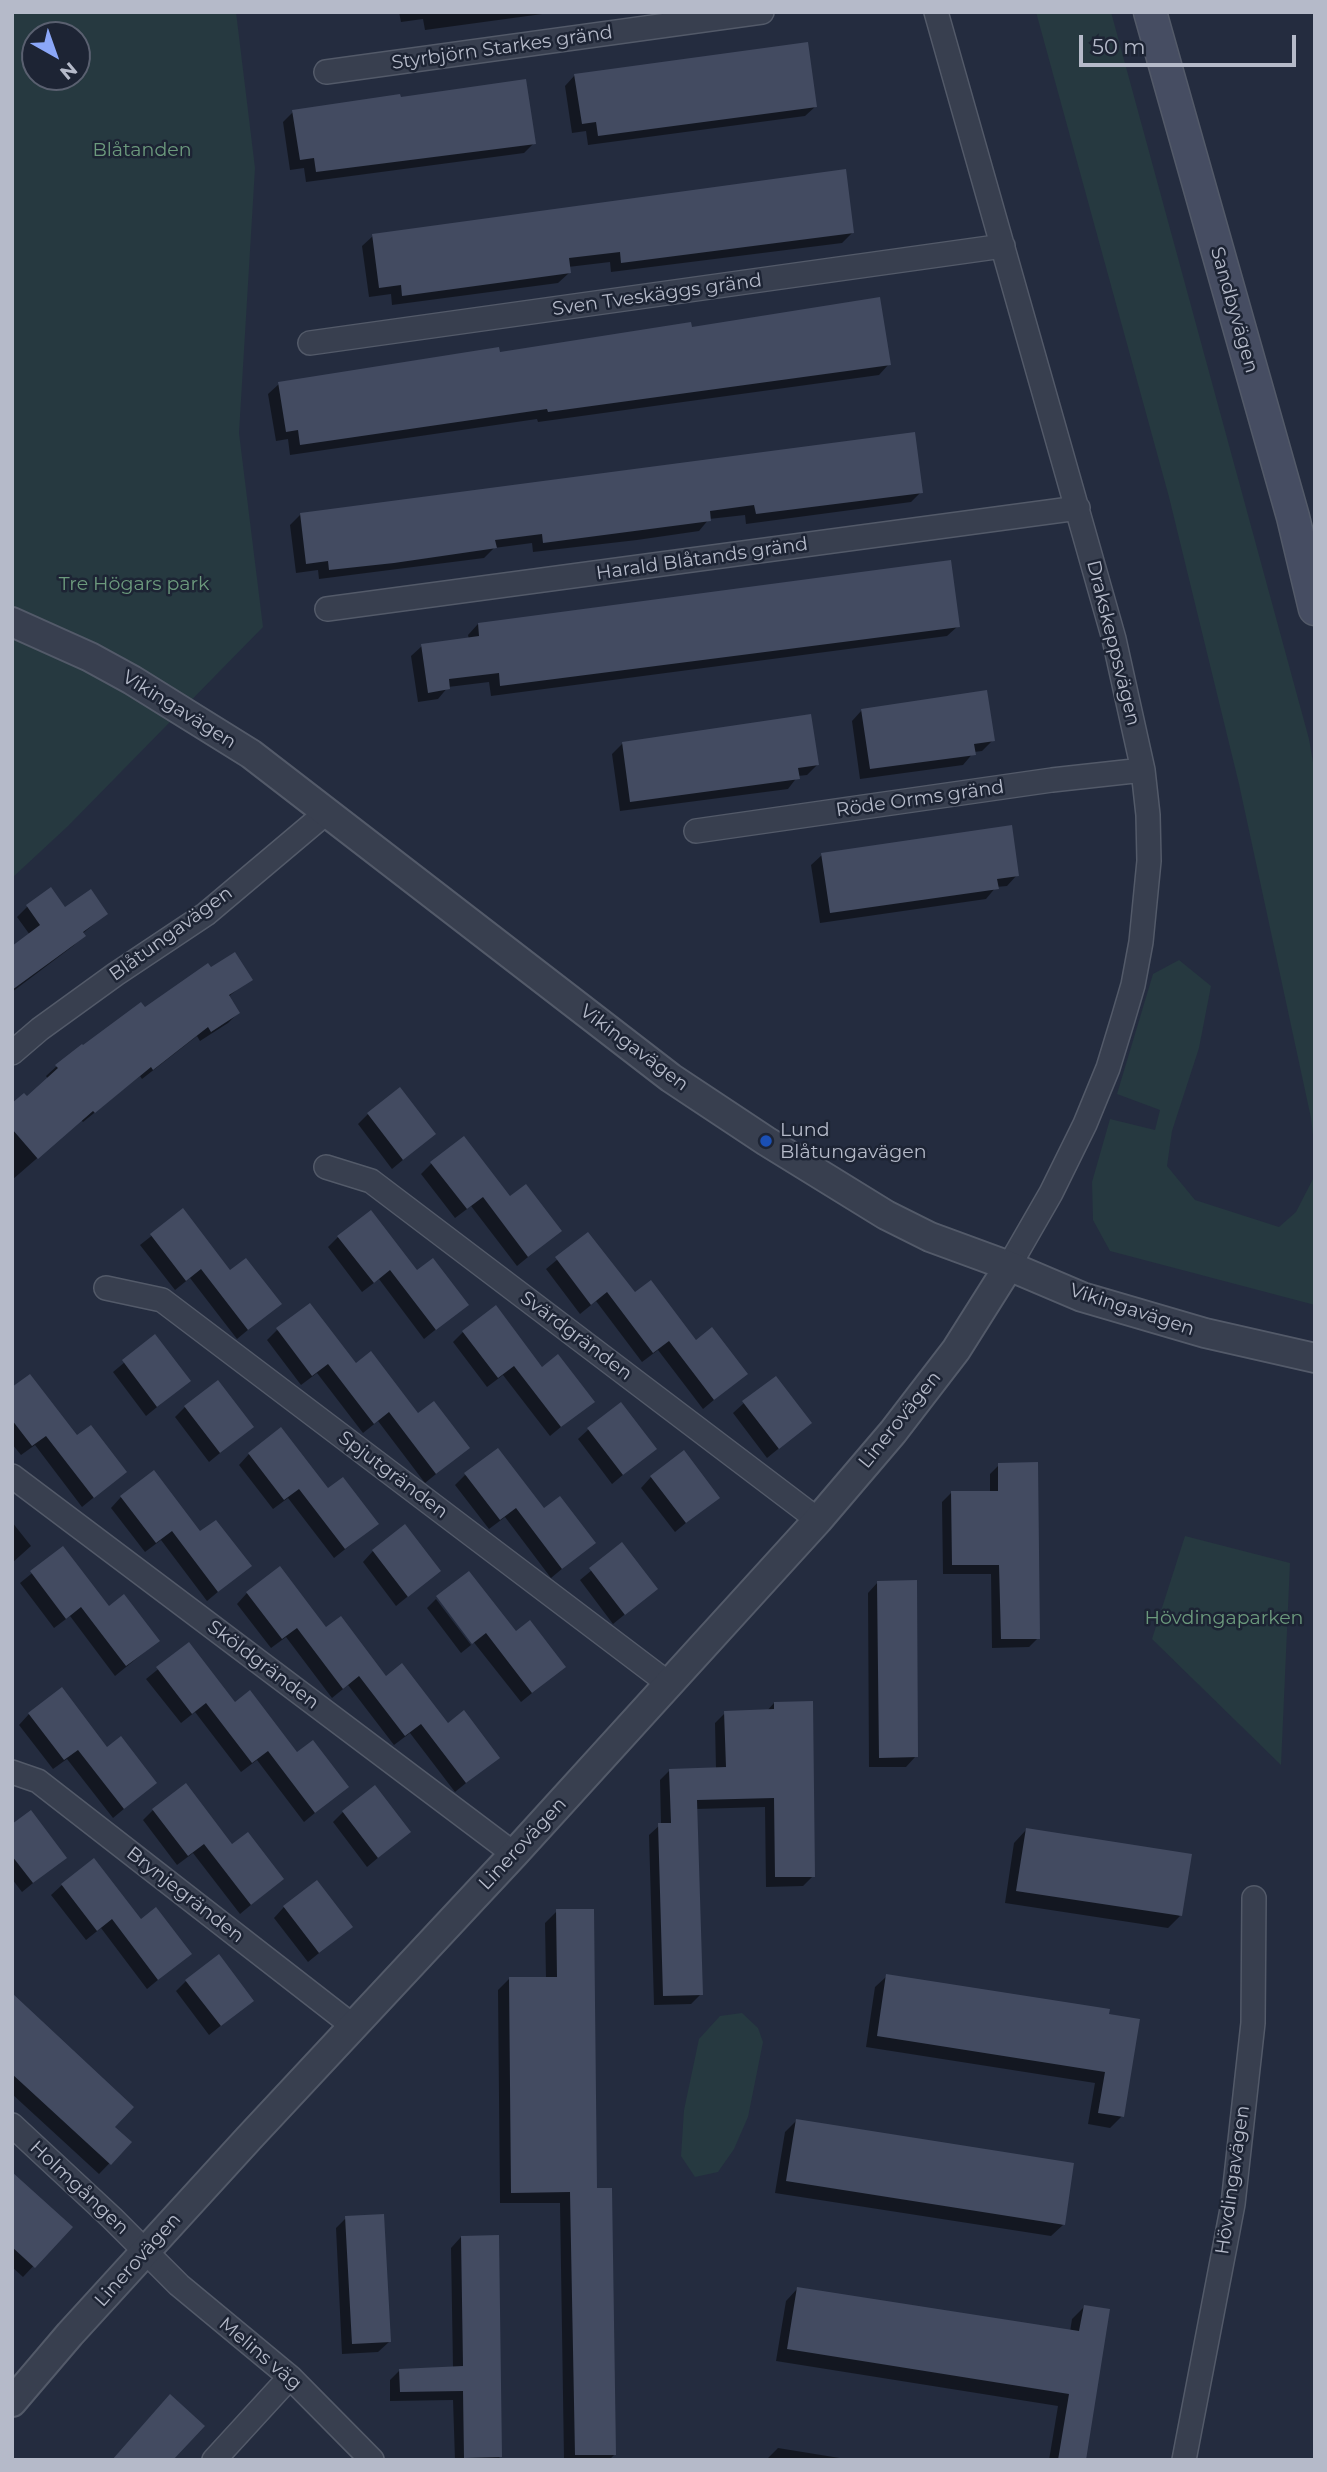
<!DOCTYPE html>
<meta charset="utf-8">
<style>
body{margin:0}
#map{position:relative;width:1327px;height:2472px;overflow:hidden;background:#242c3f;font-family:Montserrat,sans-serif}
canvas{display:block}
.frame{position:absolute;inset:0;border:14px solid #b5bac9;pointer-events:none}
.north{position:absolute;left:21px;top:21px;width:70px;height:70px;box-sizing:border-box;background:#1d2434;border:2px solid #5a6070;border-radius:50%;rotate:140deg;font-size:19px;font-weight:700;line-height:28px;text-align:center;color:#b5bac9}
.north::after{content:'';display:block;margin:auto;width:24px;height:32px;background:#8ba7f8;clip-path:polygon(50% 0,100% 100%,50% 72%,0 100%)}
.scale{position:absolute;left:1079px;top:35px;width:217px;height:32px;box-sizing:border-box;border:4px solid #b5bac9;border-top:0;padding-left:9px;font-size:21px;line-height:24px;white-space:nowrap;color:#b5bac9;-webkit-text-stroke:5px #1d2434;paint-order:stroke}
</style>
<div id="map">
<canvas width="1327" height="2472"></canvas>
<div class="frame"></div>
<div class="north">N</div>
<div class="scale">50 m</div>
</div>
<script>
const ctx = document.querySelector('canvas').getContext('2d');
ctx.lineJoin = 'round';
function fillPath(path, color) { ctx.fillStyle = color; ctx.fill(path, 'evenodd'); }
const shape = rows => new Path2D(rows.map(r => 'M' + r).join(''));
function strokePath(path, color, width, dash) { ctx.strokeStyle = color; ctx.lineWidth = width; ctx.lineCap = dash ? 'butt' : 'round'; ctx.setLineDash(dash || []); ctx.stroke(path); }
function write(font, color, halo, rows, align = 'center') {
  ctx.font = font + ' Montserrat,sans-serif'; ctx.lineWidth = 5; ctx.setLineDash([]); ctx.textBaseline = 'middle'; ctx.strokeStyle = halo; ctx.fillStyle = color; for (const [text, x, y, turn = 0] of rows) {
    ctx.save(); ctx.translate(x, y); ctx.rotate((+turn || 0) * Math.PI / 180); ctx.textAlign = isNaN(turn) ? turn : align; if (halo) ctx.strokeText(text, 0, 0); ctx.fillText(text, 0, 0); ctx.restore();
  }
}
fillPath(shape([
 [12,12,236,12,255,168,239,433,263,627,68,826,12,878],
 [35,35,77,35,77,77,35,77],
 [1036,12,1111,12,1309,739,1315,774,1315,1153,1311,1118,1239,784,1169,497],
 [1179,960,1211,986,1199,1048,1172,1131,1167,1166,1195,1200,1279,1227,1296,1212,1315,1175,1315,1305,1110,1251,1093,1220,1092,1182,1110,1119,1155,1130,1160,1110,1117,1094,1153,974],
 [1185,1536,1290,1563,1281,1765,1152,1639],
 [742,2013,758,2028,763,2042,748,2117,734,2149,718,2172,695,2177,681,2156,684,2110,699,2039,720,2016]
]), '#263940');
fillPath(shape([
 [399,12,557,12,425,30,423,19,401,22],
 [575,75,816,106,805,116,588,145,586,131,572,133,565,86],
 [293,112,534,143,524,153,306,182,304,168,290,170,283,122],
 [852,233,842,243,611,272,610,262,568,267,569,273,558,283,392,305,391,294,369,297,362,246,373,236],
 [690,329,889,364,879,375,538,422,537,419,290,455,288,439,276,441,268,394,279,384],
 [921,492,911,502,746,524,745,515,709,519,699,531,637,540,533,552,532,543,494,548,484,558,319,579,318,570,296,573,290,525,301,514],
 [478,624,958,626,947,636,491,696,489,682,448,687,438,699,418,702,411,656,422,646,469,639,468,635],
 [862,710,993,740,982,751,974,752,963,765,860,779,852,721],
 [622,744,817,765,807,775,798,776,788,789,620,811,612,754],
 [822,855,1017,875,1007,886,996,887,986,899,820,923,811,865],
 [28,906,106,914,82,934,84,936,73,946,12,992,12,948,30,935,17,917],
 [210,969,250,979,228,997,238,1013,228,1023,200,1041,197,1036,142,1079,140,1076,83,1122,81,1120,12,1180,12,1106,27,1098,48,1079,46,1076,57,1066],
 [368,1114,434,1134,392,1169,358,1124],
 [432,1163,560,1231,517,1266,471,1206,455,1218,421,1174],
 [183,1211,230,1272,279,1304,237,1339,190,1278,175,1290,140,1245],
 [588,1234,634,1295,696,1342,745,1374,703,1409,658,1350,642,1362,596,1301,580,1314,546,1269],
 [338,1237,417,1273,467,1304,424,1339,379,1279,362,1292,328,1247],
 [277,1330,418,1415,468,1448,425,1483,378,1421,363,1433,317,1373,301,1385,267,1340],
 [463,1332,542,1369,592,1401,550,1436,503,1375,487,1387,453,1342],
 [155,1337,189,1381,146,1416,113,1372],
 [12,1390,77,1438,125,1472,82,1507,35,1445,21,1455,12,1444],
 [744,1403,810,1423,767,1458,733,1413],
 [185,1407,252,1427,209,1462,175,1417],
 [589,1429,654,1449,612,1484,578,1439],
 [249,1454,328,1491,377,1524,334,1558,288,1498,273,1509,239,1465],
 [999,1465,1038,1638,1029,1647,992,1648,991,1574,943,1574,942,1502,951,1493,990,1493,990,1474],
 [465,1475,593,1543,551,1578,505,1517,489,1529,455,1485],
 [651,1477,717,1497,675,1532,641,1488],
 [121,1497,200,1534,249,1566,207,1601,161,1540,145,1552,111,1508],
 [12,1522,31,1546,12,1563],
 [622,1545,656,1589,613,1624,580,1580],
 [63,1548,109,1608,158,1641,115,1676,70,1616,54,1628,20,1583],
 [373,1551,439,1571,396,1606,363,1562],
 [878,1582,916,1756,906,1767,869,1767,868,1593],
 [247,1593,386,1678,447,1725,498,1757,455,1792,410,1733,394,1745,348,1685,332,1698,286,1637,271,1648,237,1604],
 [438,1597,515,1634,564,1667,521,1702],
 [436,1599,471,1645,461,1653,427,1608],
 [189,1644,235,1704,297,1754,346,1787,304,1822,257,1760,241,1772,195,1712,181,1723,146,1679],
 [774,1703,813,1876,803,1886,766,1887,765,1807,696,1809,701,1994,691,2004,654,2005,649,1835,661,1824,660,1780,670,1770,716,1769,715,1723,725,1713,766,1712],
 [29,1714,107,1749,155,1783,113,1818,67,1759,53,1769,19,1725],
 [153,1810,232,1847,282,1879,240,1914,193,1853,177,1865,143,1820],
 [343,1812,409,1832,367,1867,333,1822],
 [12,1827,65,1857,22,1892,12,1879],
 [1026,1830,1180,1916,1168,1928,1005,1903,1014,1843],
 [62,1885,189,1954,147,1989,101,1928,86,1940,51,1895],
 [284,1907,351,1927,308,1962,274,1918],
 [557,1911,595,2190,615,2454,609,2460,564,2460,560,2203,500,2203,498,1990,509,1979,546,1979,545,1923],
 [887,1976,1108,2010,1122,2116,1110,2128,1088,2124,1095,2083,866,2047,875,1987],
 [186,1981,252,2001,209,2035,176,1991],
 [12,1996,113,2127,129,2143,99,2174,12,2094],
 [796,2121,1063,2225,1051,2236,775,2193,785,2132],
 [12,2173,70,2227,23,2277,12,2267],
 [346,2218,389,2342,378,2352,342,2354,336,2228],
 [461,2237,501,2456,497,2460,455,2460,453,2400,390,2401,390,2380,400,2370,453,2368,451,2248],
 [798,2288,1070,2332,1072,2319,1084,2307,1084,2460,1049,2460,1058,2406,776,2361,786,2301],
 [778,2448,852,2460,766,2460]
]), '#0007');
fillPath(shape([
 [808,42,817,107,598,136,596,122,582,124,574,74],
 [526,79,536,144,316,172,314,158,300,160,292,110,400,94,401,97],
 [846,169,854,233,621,263,620,252,569,258,571,273,402,296,401,285,379,288,372,234],
 [880,297,891,365,548,412,547,409,300,445,298,430,286,432,278,382,499,347,500,352,691,322,692,327],
 [915,432,923,493,756,514,754,505,710,511,711,521,543,543,542,534,495,540,497,548,394,563,329,570,328,561,306,564,300,513],
 [951,560,960,627,500,686,499,673,449,679,450,689,428,693,421,644,479,636,478,623],
 [987,690,995,741,974,744,976,755,870,769,861,709],
 [811,714,819,765,798,768,800,779,630,802,622,742],
 [1012,825,1019,876,997,879,999,889,830,913,821,853],
 [51,887,65,907,91,889,108,914,83,932,86,936,12,990,12,946,40,925,26,905],
 [235,952,253,980,229,995,240,1013,211,1032,208,1027,153,1070,151,1067,95,1113,93,1111,38,1159,12,1129,12,1103,24,1093,27,1096,58,1068,55,1065,82,1044,83,1045,141,1002,145,1007,208,963,211,967],
 [400,1087,436,1134,403,1160,367,1113],
 [464,1136,510,1196,526,1184,562,1231,528,1257,483,1197,467,1209,430,1162],
 [183,1208,230,1270,246,1258,282,1304,248,1330,201,1269,186,1281,150,1234],
 [371,1210,417,1270,433,1258,469,1305,436,1330,390,1270,374,1283,337,1236],
 [588,1232,635,1292,651,1280,696,1340,712,1327,748,1374,714,1400,669,1341,653,1353,607,1292,591,1305,555,1257],
 [310,1303,356,1363,371,1351,418,1413,434,1401,470,1448,436,1474,389,1412,374,1424,328,1364,312,1376,276,1328],
 [496,1305,542,1367,558,1354,595,1402,561,1427,514,1366,498,1378,462,1331],
 [155,1334,191,1381,157,1407,122,1360],
 [30,1374,77,1435,91,1425,127,1472,94,1498,46,1436,32,1446,12,1420,12,1387],
 [776,1376,812,1423,779,1449,742,1401],
 [218,1380,254,1427,220,1453,184,1406],
 [621,1402,657,1449,623,1475,587,1428],
 [281,1427,328,1488,343,1477,379,1524,345,1549,299,1489,284,1500,248,1453],
 [498,1448,544,1508,560,1496,596,1543,562,1569,516,1508,500,1520,464,1473],
 [684,1450,720,1498,686,1523,650,1476],
 [1038,1462,1040,1639,1001,1639,999,1565,952,1565,951,1491,998,1491,998,1463],
 [154,1470,200,1531,216,1520,252,1566,218,1592,172,1531,156,1543,120,1496],
 [405,1524,441,1571,408,1597,372,1550],
 [622,1542,658,1589,625,1615,589,1568],
 [63,1546,109,1606,124,1594,160,1641,126,1666,81,1607,66,1619,30,1571],
 [280,1566,326,1627,341,1616,386,1676,402,1663,448,1723,464,1710,500,1758,466,1783,421,1724,405,1736,359,1676,343,1689,297,1628,282,1639,246,1592],
 [469,1571,516,1631,530,1620,566,1667,532,1693,486,1633,472,1644,436,1596],
 [917,1580,918,1757,879,1758,877,1581],
 [189,1642,235,1702,250,1690,297,1752,313,1740,349,1787,315,1813,268,1751,252,1763,206,1703,192,1714,156,1667],
 [62,1687,107,1747,121,1736,157,1783,124,1809,78,1750,64,1760,28,1713],
 [813,1701,815,1877,775,1877,774,1798,697,1800,703,1995,663,1996,658,1823,671,1823,669,1769,726,1767,724,1711,774,1709,774,1702],
 [186,1783,232,1844,248,1832,284,1879,251,1905,204,1844,188,1856,152,1809],
 [375,1785,411,1832,378,1858,342,1811],
 [31,1810,67,1858,33,1883,12,1856,12,1824],
 [1026,1828,1192,1854,1182,1916,1016,1891],
 [94,1858,141,1919,156,1907,192,1954,158,1980,112,1919,97,1931,61,1884],
 [317,1880,353,1927,319,1953,283,1906],
 [556,1909,594,1909,597,2188,612,2188,616,2455,575,2455,570,2192,511,2193,509,1977,557,1977],
 [219,1954,254,2001,221,2026,185,1980],
 [886,1974,1110,2009,1109,2014,1140,2019,1124,2117,1098,2113,1105,2072,877,2036],
 [12,1993,134,2107,115,2127,132,2142,111,2165,12,2074],
 [796,2119,1074,2163,1065,2225,786,2181],
 [12,2172,73,2227,35,2268,12,2247],
 [384,2214,391,2342,352,2344,345,2216],
 [499,2235,502,2457,464,2458,463,2391,400,2392,399,2369,463,2366,461,2236],
 [797,2287,1079,2331,1084,2305,1110,2309,1086,2460,1058,2460,1069,2394,787,2349],
 [170,2394,205,2426,173,2460,112,2460]
]), '#434b61');
const minor = shape([
 [936,12,1114,639,1143,770,1148,815,1149,861,1141,942,1133,985,1123,1019,1108,1068,1085,1124,1051,1193,1009,1266],
 [326,72,762,12],
 [310,343,1003,246],
 [327,609,1078,508],
 [696,831,1052,780,1143,770],
 [12,1053,40,1029,116,974,206,914,327,812],
 [326,1167,371,1181,818,1520],
 [106,1288,162,1300,669,1684],
 [12,1476,514,1854],
 [12,1772,38,1781,353,2026],
 [12,2125,112,2218,179,2285,290,2377,372,2460],
 [214,2460,290,2377],
 [1184,2460,1233,2204,1253,2023,1254,1898]
]);
const tertiary = shape([
 [12,622,90,657,132,680,251,754,671,1078,766,1141,886,1215,930,1237,1009,1266,1082,1297,1205,1333,1315,1358],
 [12,2402,70,2334,249,2138,514,1854,818,1520,893,1432,956,1350,1009,1266]
]);
const secondary = shape([
 [1150,12,1293,517,1315,609]
]);
strokePath(minor, '#535a69', 26);
strokePath(tertiary, '#535a69', 32);
strokePath(secondary, '#535a69', 35);
strokePath(minor, '#383f4f', 23);
strokePath(tertiary, '#383f4f', 28);
strokePath(secondary, '#464d62', 32);
for (const [x, y, r, color] of [
 [766,1141,7,"#1a4fb4"]
]) { const dot = new Path2D(); dot.arc(x, y, r, 0, 2 * Math.PI); ctx.fillStyle = color; ctx.fill(dot); strokePath(dot, '#1d2434', 2.5); }
write('19px', '#b5bac9', '#1d2434', [
 ["Styrbjörn Starkes gränd",502,48,-8],
 ["Sven Tveskäggs gränd",657,295,-8],
 ["Sandbyvägen",1234,310,74],
 ["Harald Blåtands gränd",702,559,-8],
 ["Drakskeppsvägen",1113,643,76],
 ["Vikingavägen",179,710,32],
 ["Röde Orms gränd",920,799,-8],
 ["Blåtungavägen",171,934,-36],
 ["Vikingavägen",634,1048,37],
 ["Vikingavägen",1132,1310,18],
 ["Svärdgränden",576,1336,37],
 ["Linerovägen",900,1420,-51],
 ["Spjutgränden",393,1475,37],
 ["Sköldgränden",263,1665,37],
 ["Linerovägen",523,1844,-47],
 ["Brynjegränden",185,1895,38],
 ["Hövdingavägen",1233,2180,-82],
 ["Holmgången",79,2188,43],
 ["Linerovägen",138,2260,-48],
 ["Melins väg",260,2354,40]
]);
write('19px', '#6c9a7d', '#1d2434', [
 ["Blåtanden",142,150],
 ["Tre Högars park",134,584],
 ["Hövdingaparken",1224,1618]
]);
write('19px', '#b5bac9', '#1d2434', [
 ["Lund",780,1130],
 ["Blåtungavägen",780,1152]
], 'left');
</script>
